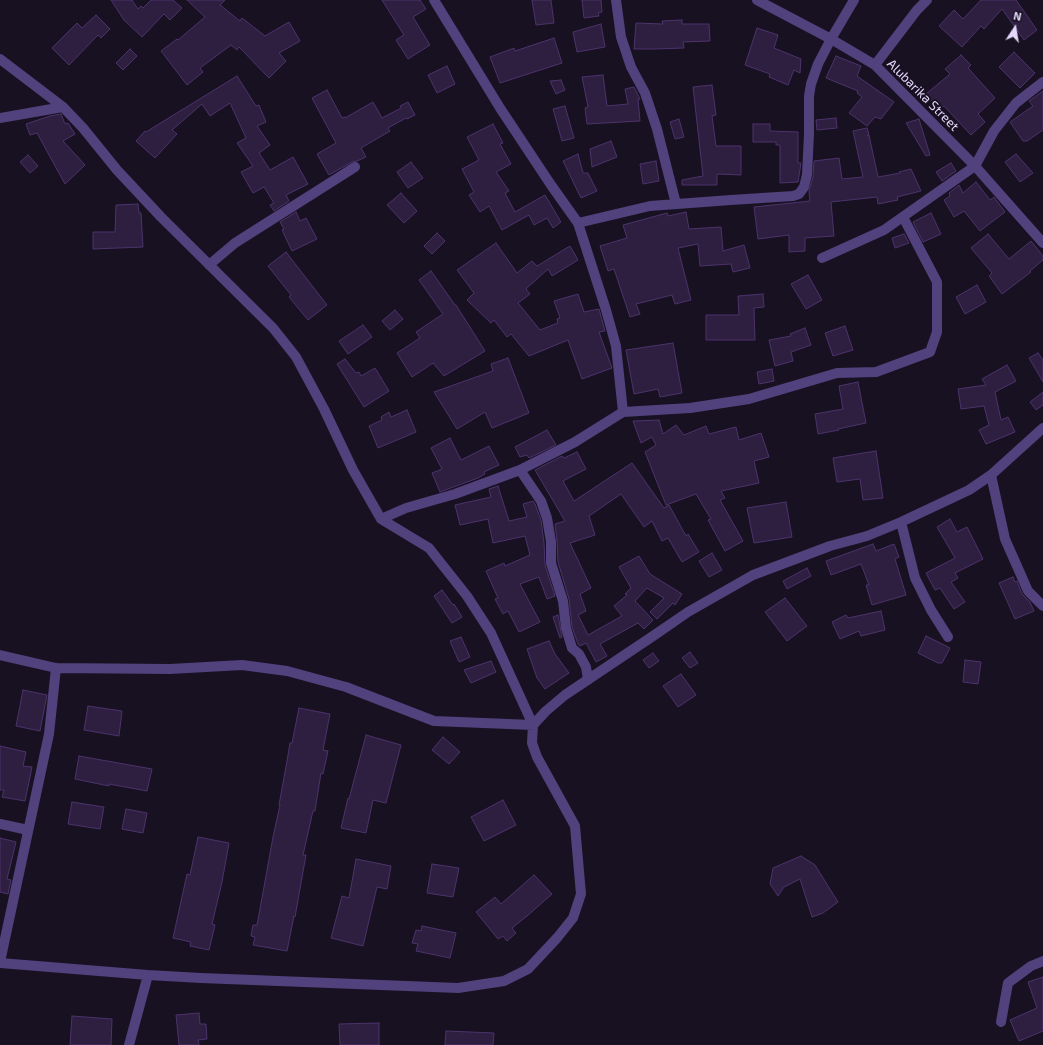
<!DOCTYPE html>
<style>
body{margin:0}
#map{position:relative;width:1043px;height:1045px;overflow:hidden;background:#181122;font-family:"Exo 2",sans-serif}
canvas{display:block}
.north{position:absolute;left:995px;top:8px;width:40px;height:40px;-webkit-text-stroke:3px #181122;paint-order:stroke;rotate:12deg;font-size:11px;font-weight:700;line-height:16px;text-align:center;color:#e3d7fb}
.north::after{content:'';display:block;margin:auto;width:14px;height:18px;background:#e3d7fb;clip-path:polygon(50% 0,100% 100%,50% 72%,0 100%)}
</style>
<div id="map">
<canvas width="1043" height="1045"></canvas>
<div class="north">N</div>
</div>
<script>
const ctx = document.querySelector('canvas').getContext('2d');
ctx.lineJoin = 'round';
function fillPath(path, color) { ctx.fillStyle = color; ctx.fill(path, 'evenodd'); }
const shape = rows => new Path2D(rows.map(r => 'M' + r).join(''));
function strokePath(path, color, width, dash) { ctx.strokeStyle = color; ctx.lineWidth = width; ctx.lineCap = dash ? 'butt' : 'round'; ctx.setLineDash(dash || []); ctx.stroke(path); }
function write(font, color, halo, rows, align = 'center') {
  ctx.font = font + ' "Exo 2",sans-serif'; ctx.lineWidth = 4; ctx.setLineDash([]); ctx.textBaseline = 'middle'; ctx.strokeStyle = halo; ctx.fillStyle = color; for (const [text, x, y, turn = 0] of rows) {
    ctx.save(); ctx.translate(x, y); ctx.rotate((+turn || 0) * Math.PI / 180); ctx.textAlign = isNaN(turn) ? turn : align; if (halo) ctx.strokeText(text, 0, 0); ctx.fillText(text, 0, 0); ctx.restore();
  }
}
const building = shape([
 [111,0,132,0,138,9,141,6,143,8,151,0,173,0,182,8,170,20,164,14,142,37,124,20,111,0],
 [187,0,225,0,220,5,240,21,242,18,265,36,289,22,300,41,279,53,286,61,269,78,239,47,237,50,231,45,200,68,203,72,187,85,161,51,177,39,178,40,205,17,187,0],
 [382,0,420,0,426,9,413,17,430,45,408,59,396,40,404,35,382,0],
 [532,0,551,0,554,23,536,25,532,0],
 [582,0,601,0,602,12,598,13,599,16,584,18,582,0],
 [981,0,1016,0,1037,30,1024,40,1002,9,984,29,981,26,962,47,939,26,954,10,963,19,981,0],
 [96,15,110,29,101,38,98,35,69,65,52,48,77,23,82,28,96,15],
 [682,20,682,24,709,24,710,41,683,42,684,48,655,49,634,49,636,23,663,24,662,21,682,20],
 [601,24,605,47,577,52,573,32,601,24],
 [757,28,778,35,774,48,801,59,800,73,794,70,788,85,769,77,770,74,745,65,757,28],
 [554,38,562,63,500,83,490,57,514,48,515,51,554,38],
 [130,49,137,56,123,70,116,63,130,49],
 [1014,52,1035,73,1020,88,999,67,1014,52],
 [961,55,971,65,968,68,995,98,978,114,985,122,971,135,944,106,940,110,926,94,950,74,945,69,961,55],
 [836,56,861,66,857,76,894,102,881,119,875,117,867,126,849,113,862,97,857,93,858,91,826,78,836,56],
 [447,66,455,84,437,93,428,75,447,66],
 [603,75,607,106,628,104,625,89,634,87,640,99,638,99,640,121,587,124,585,108,588,107,582,77,603,75],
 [237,76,256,106,259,105,266,122,257,126,270,145,259,153,270,170,293,157,308,184,286,195,289,201,274,211,270,205,274,203,264,187,253,193,241,172,253,166,237,143,246,138,230,103,210,116,202,104,172,130,177,134,155,158,136,141,145,131,146,132,237,76],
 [561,80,565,90,556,94,550,81,561,80],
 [712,85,716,115,712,116,716,146,741,146,741,175,717,174,717,185,682,185,682,180,703,176,693,87,712,85],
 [327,90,342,118,345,117,345,118,373,102,382,118,401,108,400,106,408,102,415,115,407,119,406,118,388,128,390,131,361,148,366,157,357,161,352,162,329,175,317,154,336,143,312,98,327,90],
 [1043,91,1043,130,1027,141,1023,141,1010,122,1033,106,1029,101,1043,91],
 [565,106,574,138,562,141,553,109,565,106],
 [61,114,65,124,68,123,75,134,63,141,85,165,65,184,37,133,30,135,26,124,50,116,61,114],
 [836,118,837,128,817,130,816,120,836,118],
 [679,119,684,137,675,139,670,122,679,119],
 [919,119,930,155,926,156,906,123,919,119],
 [493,124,503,143,500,144,511,164,496,172,509,191,505,193,515,212,545,195,561,222,553,228,547,218,534,225,529,215,502,230,489,206,480,212,469,195,474,192,462,169,479,160,467,137,493,124],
 [753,124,770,124,770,131,798,132,798,163,801,163,798,182,780,183,780,145,776,145,776,142,753,142,753,124],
 [867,128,869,134,867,136,869,135,878,177,900,173,899,172,911,169,921,191,897,197,898,200,878,204,877,197,831,202,834,236,805,238,805,251,789,252,789,235,758,239,754,207,810,201,809,191,813,177,814,161,839,158,842,179,863,177,853,131,867,128],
 [611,141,617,157,592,167,590,149,611,141],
 [578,154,583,173,588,173,597,191,581,198,563,161,578,154],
 [1016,154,1033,173,1020,182,1005,162,1016,154],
 [28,155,38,166,30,173,20,162,28,155],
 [656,161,659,181,643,184,640,164,656,161],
 [411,162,423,178,408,188,397,172,411,162],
 [951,163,956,171,942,181,936,172,951,163],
 [976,182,990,200,994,197,1005,212,980,231,964,211,954,217,944,200,950,196,949,193,959,185,963,193,976,182],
 [401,193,417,211,404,223,387,205,401,193],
 [138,204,139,213,141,213,143,247,93,249,93,232,115,232,116,205,138,204],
 [296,212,300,221,306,218,317,239,292,251,282,230,284,229,280,222,296,212],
 [686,212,689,229,721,227,723,251,744,245,750,268,733,272,731,264,700,266,698,244,678,248,691,300,675,304,672,295,636,304,640,314,630,317,614,269,608,271,600,246,627,238,623,225,667,213,668,216,686,212],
 [931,213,941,234,923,242,913,222,931,213],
 [437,233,445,241,432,254,424,246,437,233],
 [904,234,909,243,895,248,892,238,904,234],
 [988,234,1009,259,1031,241,1043,256,1043,260,1030,271,1031,272,1002,294,989,276,992,273,971,248,988,234],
 [496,243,517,273,532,261,537,266,570,246,578,260,552,276,548,269,526,289,530,294,518,303,540,330,558,323,557,319,560,318,554,301,578,294,584,312,599,309,605,331,599,332,612,368,582,379,568,340,529,356,511,334,507,337,494,320,491,323,467,300,474,293,457,270,496,243],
 [286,252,327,305,308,320,289,297,291,295,268,266,286,252],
 [431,271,455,305,456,305,485,351,444,376,433,363,412,377,397,353,420,338,416,332,443,314,419,280,431,271],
 [808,275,822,300,806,309,791,284,808,275],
 [977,285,986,302,965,314,956,297,977,285],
 [763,294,764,307,754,308,755,340,706,340,706,315,739,315,738,296,763,294],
 [395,310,403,319,390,330,382,321,395,310],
 [363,325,372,337,348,354,339,341,363,325],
 [845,326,853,350,833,356,825,333,845,326],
 [805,328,811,345,791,352,793,361,775,366,769,340,791,336,790,334,805,328],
 [673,343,682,393,660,397,658,389,634,394,626,350,673,343],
 [1038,353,1043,360,1043,382,1029,358,1038,353],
 [508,358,529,413,492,428,485,412,457,429,434,392,493,371,491,364,508,358],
 [345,359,356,373,359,372,361,376,375,368,389,391,364,407,337,364,345,359],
 [1007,365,1016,381,995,392,1001,420,1008,417,1015,432,986,444,979,430,989,425,984,406,961,409,958,389,986,385,982,379,1007,365],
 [772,369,774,381,759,384,757,372,772,369],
 [858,382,866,423,838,429,839,430,818,434,815,414,843,409,839,386,858,382],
 [1043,392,1043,405,1036,410,1030,402,1043,392],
 [407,410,416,432,378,448,369,426,382,420,381,417,389,412,391,417,407,410],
 [659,420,663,434,676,425,684,435,706,426,709,434,736,427,739,440,761,433,769,457,754,461,759,483,721,491,725,498,720,500,743,541,725,551,708,520,711,519,696,494,666,505,645,452,656,445,652,437,641,443,633,421,659,420],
 [547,430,556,445,529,458,527,455,520,457,515,447,547,430],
 [450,438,461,460,489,446,499,465,484,472,485,474,478,478,440,492,432,473,442,469,431,448,450,438],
 [876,451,883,498,863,500,860,479,837,482,833,458,876,451],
 [577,452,586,469,563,481,574,501,632,463,664,508,669,505,686,536,688,534,699,552,682,562,668,538,662,541,652,521,644,527,621,494,589,516,595,535,570,543,591,588,580,594,586,611,578,615,588,635,622,616,614,606,627,595,625,594,631,588,619,567,639,556,650,574,682,594,675,605,673,603,657,619,650,612,664,598,647,588,635,601,653,620,644,629,638,623,600,644,607,656,596,662,586,643,580,646,578,644,572,627,569,599,558,562,557,541,555,524,565,521,535,470,562,456,564,458,577,452],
 [498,486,509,521,527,517,523,504,533,501,535,504,541,520,544,543,545,565,555,596,547,599,539,577,520,584,540,622,519,632,508,611,503,614,495,599,498,598,486,571,504,563,505,566,530,555,525,536,493,543,488,519,460,525,455,505,491,497,489,489,498,486],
 [786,502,792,537,754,543,747,508,786,502],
 [950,519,957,532,967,527,983,559,955,573,958,578,951,582,965,602,954,609,940,588,935,590,926,573,955,558,937,527,950,519],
 [873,544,876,551,894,544,899,557,895,559,906,595,872,605,866,585,869,585,861,564,831,575,826,561,873,544],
 [712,553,722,570,709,577,699,561,712,553],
 [807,568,811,576,787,589,783,581,807,568],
 [1013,577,1015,582,1017,581,1022,594,1030,602,1034,611,1015,619,999,583,1013,577],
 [442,590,453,605,454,604,462,617,452,623,434,596,442,590],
 [785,598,807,626,787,641,765,612,785,598],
 [881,611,885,630,861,636,859,631,840,639,832,622,846,615,848,618,881,611],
 [558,615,562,637,560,638,553,617,558,615],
 [926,636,950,648,942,663,938,663,918,653,926,636],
 [461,637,470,657,459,662,450,641,461,637],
 [549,641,555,654,569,673,545,689,537,678,527,649,549,641],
 [690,652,698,663,690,668,682,658,690,652],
 [653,653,659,661,649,668,643,660,653,653],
 [965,660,981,662,978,684,963,682,965,660],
 [491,661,496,672,471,683,464,670,491,661],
 [681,674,696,695,678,707,663,686,681,674],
 [23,690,47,695,40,731,16,726,23,690],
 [88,706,122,711,119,736,84,730,88,706],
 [299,708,330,714,323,750,328,751,323,774,321,773,315,811,313,811,303,855,306,855,295,917,294,916,287,951,253,945,255,937,251,936,253,925,257,925,258,920,273,837,280,805,279,805,287,761,290,743,292,743,299,708],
 [366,735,401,745,386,803,373,800,366,833,341,828,348,798,349,799,366,735],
 [443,737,460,752,449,764,432,750,443,737],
 [0,746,26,752,23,766,32,767,25,801,2,797,4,790,0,790,0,746],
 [79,756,152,769,147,791,109,784,109,786,75,779,79,756],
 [503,800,516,825,484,841,471,817,503,800],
 [72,802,104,807,100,829,68,824,72,802],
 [126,809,147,813,143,833,122,829,126,809],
 [198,837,229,843,222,882,212,924,215,925,209,950,190,946,191,942,173,938,187,874,190,875,198,837],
 [0,838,16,842,7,879,11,880,8,894,0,892,0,838],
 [801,856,815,865,838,902,823,913,812,917,800,879,784,887,778,896,770,884,773,868,801,856],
 [356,859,391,866,387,889,377,887,363,946,331,938,342,896,349,898,356,859],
 [432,864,459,868,453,897,427,893,432,864],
 [534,875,552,894,527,916,512,928,516,933,507,941,503,936,498,939,476,912,495,897,501,904,534,875],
 [422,926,456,933,450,958,416,951,418,944,412,943,416,930,421,931,422,926],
 [1043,977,1043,1031,1019,1041,1010,1020,1037,1008,1028,982,1043,977],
 [199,1013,200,1024,206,1024,207,1039,198,1040,199,1045,179,1045,176,1015,199,1013],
 [72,1016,112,1019,111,1045,70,1045,72,1016],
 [379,1023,379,1045,340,1045,339,1024,379,1023],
 [446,1031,494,1033,493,1045,445,1045,446,1031]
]);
fillPath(building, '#2e1f41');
strokePath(building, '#4c336b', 1);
strokePath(shape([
 [434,0,500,108,551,185,578,223,606,310,616,346,623,412],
 [616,0,621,37,631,67,645,93,657,129,676,204],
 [757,0,831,39,875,65,975,166,1043,243],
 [0,59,63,107,83,128,117,170,161,217,273,328,296,357,324,409,353,470,381,519,429,548,467,596,491,633,533,725,532,743,537,757,575,826,581,894,573,918,557,938,528,969,504,981,458,988,201,978,148,975,0,963],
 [875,65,917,10,927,0],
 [0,118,63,107],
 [578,223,650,206,731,200,793,196,799,194,804,187,807,175,809,134,809,96,811,84,818,64,831,39,854,0],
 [822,258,884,230,975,166,994,131,1016,103,1043,82],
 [209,265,235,243,355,167],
 [520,470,541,501,547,518,551,542,551,563,563,601,566,628,572,648,579,654,586,667,588,680],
 [991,475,1005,539,1028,591,1043,606],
 [381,519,406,508,455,494,520,470,575,442,623,412,690,408,749,399,837,373,876,372,930,352,937,332,937,282,903,217],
 [901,522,915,578,931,610,948,637],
 [0,655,56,668,170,669,242,665,287,671,346,687,434,721,533,725,546,711,565,695,656,634,688,612,753,575,830,546,867,536,901,522,969,490,991,475,1043,428],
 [0,824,28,830],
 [0,962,49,734,56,668],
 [1001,1022,1008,983,1031,966,1043,961],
 [129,1045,148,975]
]), '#51417c', 10);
write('13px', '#e3d7fb', '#181122', [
 ["Alubarika Street",923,95,45]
]);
</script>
